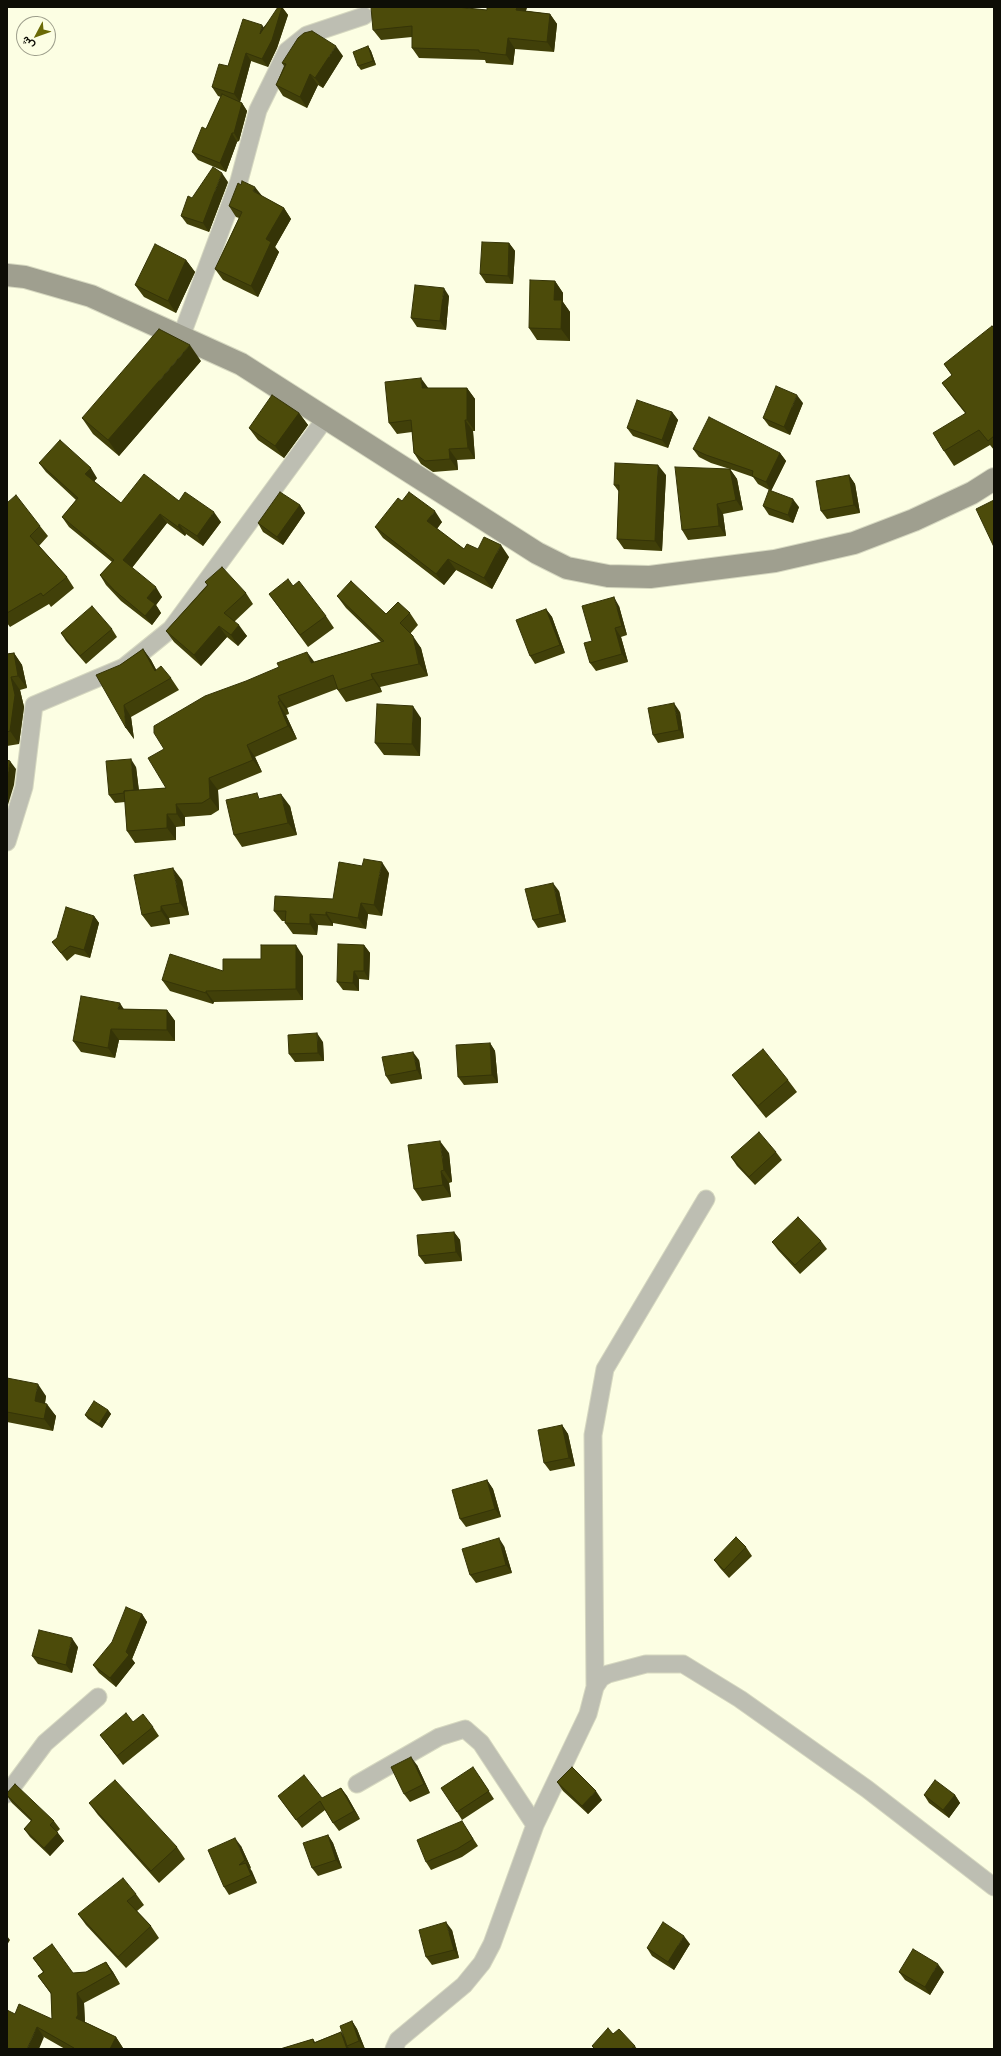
<!DOCTYPE html>
<meta charset="utf-8">
<style>
body{margin:0}
#map{position:relative;width:1001px;height:2056px;overflow:hidden;background:#fcfee3;font-family:Helvetica,Vazirmatn,sans-serif}
canvas{display:block}
.frame{position:absolute;inset:0;border:8px solid #0e0e06;pointer-events:none}
.north{position:absolute;left:16px;top:16px;width:40px;height:40px;box-sizing:border-box;background:#fcfee3;border:1px solid #9d9e8b;border-radius:50%;rotate:229deg;font-size:11px;font-weight:700;line-height:16px;text-align:center;color:#0e0e06}
.north::after{content:'';display:block;margin:auto;width:14px;height:18px;background:#6a6a06;clip-path:polygon(50% 0,100% 100%,50% 72%,0 100%)}
</style>
<div id="map">
<canvas width="1001" height="2056"></canvas>
<div class="frame"></div>
<div class="north">ش</div>
</div>
<script>
const ctx = document.querySelector('canvas').getContext('2d');
ctx.lineJoin = 'round';
const shape = rows => new Path2D(rows.map(r => 'M' + r).join(''));
function strokePath(path, color, width, dash) { ctx.strokeStyle = color; ctx.lineWidth = width; ctx.lineCap = dash ? 'butt' : 'round'; ctx.setLineDash(dash || []); ctx.stroke(path); }
function fillPath(path, color) { ctx.fillStyle = color; ctx.fill(path, 'evenodd'); }
const minor = shape([
 [181,337,239,181,258,110,287,51,307,35,364,16],
 [7,842,24,787,34,705,124,667,171,629,325,419],
 [595,1687,593,1435,605,1369,706,1199],
 [357,1784,439,1737,465,1729,481,1743,535,1825],
 [7,1794,45,1743,98,1697],
 [394,2049,398,2040,464,1985,482,1963,492,1944,535,1825,588,1714,595,1687,601,1678,608,1674,646,1664,683,1664,740,1699,867,1789,994,1887]
]);
const secondary = shape([
 [7,275,25,277,91,296,241,364,537,553,567,568,608,576,650,577,775,561,854,543,914,520,972,493,994,479]
]);
strokePath(minor, '#d6d8c0', 19);
strokePath(secondary, '#d6d8c0', 24);
strokePath(minor, '#bdbeb2', 17);
strokePath(secondary, '#9f9f8f', 22);
fillPath(shape([
 [282,7,288,15,277,48,268,67,251,61,240,102,242,103,247,111,239,141,237,142,226,172,198,160,192,152,206,129,221,97,218,96,212,87,228,66],
 [487,7,527,7,526,11,550,14,557,24,554,52,515,49,513,65,486,63,485,60,419,58,412,48,412,37,381,40,373,30,461,8,487,10],
 [368,46,371,51,376,65,361,70,358,66],
 [343,56,323,88,318,85,307,108,283,96,276,85,284,66,282,63],
 [228,182,209,232,187,224,181,216],
 [241,185,284,208,291,219,275,247,279,252,258,297,223,280,215,269,239,218,236,217,229,206],
 [509,243,515,251,513,284,486,283,480,274],
 [186,260,195,272,176,313,144,297,135,285],
 [555,281,563,293,563,302,570,312,570,341,537,340,529,328],
 [449,296,446,330,417,327,411,318],
 [994,328,994,450,990,445,954,466,944,451,965,413,953,398,942,383,952,375,944,364],
 [201,361,119,456,93,434,82,418],
 [428,388,467,388,475,399,475,431,473,431,475,459,457,460,458,470,433,472,421,464,414,453,412,432,397,434,389,423],
 [803,403,790,435,769,426,763,418],
 [672,412,678,420,668,448,633,436,627,428],
 [299,413,308,425,284,458,258,440,249,428],
 [693,449,780,453,786,461,771,491,758,484,753,477,730,469,737,479,743,510,723,514,726,536,688,540,682,530,730,469,711,463,699,457],
 [39,463,97,478,94,481,121,503,179,501,221,522,203,546,186,534,185,536,167,523,132,568,162,597,156,605,161,613,152,625,121,601,106,585,100,575,112,562,69,527,62,517,76,500,46,472],
 [666,475,662,551,624,549,617,539,619,492,614,485],
 [849,475,855,484,860,513,827,519,821,511],
 [402,501,442,522,437,529,464,549,478,549,509,557,492,589,456,570,444,585,383,538,375,527],
 [7,503,40,526,48,536,39,546,67,577,74,588,51,607,49,604,10,627,7,623],
 [300,505,305,513,283,545,263,532,258,523],
 [763,506,799,507,793,523,769,515],
 [205,582,246,593,253,604,234,622,247,636,238,646,227,637,201,666,174,642,166,631,207,585],
 [293,586,326,616,334,628,308,647,269,594],
 [337,596,386,614,410,613,418,625,410,634,421,648,428,676,380,687,382,692,346,702,337,689,287,708,289,714,286,715,297,739,255,757,262,772,218,790,219,810,211,815,185,817,185,826,176,827,176,840,135,843,127,831,125,802,115,803,109,795,136,767,139,790,166,788,314,662,381,642,346,608],
 [619,606,627,635,621,637,628,662,596,671,590,663,592,641],
 [546,609,552,617,565,653,535,664,530,656],
 [112,629,117,637,86,664,66,641,61,633],
 [143,649,151,660,156,670,171,678,179,690,131,717,134,739,126,728,120,665],
 [14,653,22,665,27,688,20,690,24,707,19,744,7,746,7,654],
 [680,712,684,738,658,743,653,735],
 [421,718,420,756,384,755,375,743],
 [261,798,290,806,297,835,242,847,234,835],
 [389,873,382,916,368,914,366,929,333,923,333,926,318,925,317,935,293,934,285,923,285,921,282,921,274,911,333,899],
 [182,880,189,915,169,918,170,924,151,927,142,915],
 [559,891,566,922,538,928,533,920],
 [94,916,99,923,90,958,75,954,67,961,52,942],
 [364,945,370,953,369,980,359,979,359,991,343,990,337,982],
 [303,956,303,1000,214,1002,213,1004,170,991,162,980,223,971,261,959],
 [124,1009,167,1010,175,1021,175,1041,119,1040,115,1058,81,1052,73,1041],
 [323,1042,324,1061,295,1062,289,1054],
 [490,1043,495,1051,498,1083,464,1085,458,1077],
 [419,1060,422,1079,391,1084,386,1076],
 [732,1075,788,1080,797,1092,766,1118,741,1087],
 [776,1152,782,1160,755,1185,737,1166,731,1157],
 [449,1153,452,1182,449,1183,451,1197,422,1201,414,1189],
 [454,1232,460,1240,462,1261,425,1264,419,1256],
 [821,1241,827,1249,800,1274,778,1250,772,1242],
 [7,1378,46,1396,45,1404,56,1416,53,1431,7,1422],
 [108,1410,111,1414,102,1428,88,1419,85,1415],
 [562,1425,568,1434,575,1466,550,1471,544,1463],
 [487,1480,493,1489,501,1517,466,1527,460,1519],
 [504,1546,512,1573,476,1583,470,1575],
 [746,1547,752,1556,729,1578,720,1568,714,1560],
 [142,1614,147,1622,132,1659,135,1663,116,1687,99,1673,93,1665],
 [78,1647,72,1673,38,1664,32,1656],
 [133,1722,153,1727,159,1736,123,1765,100,1735],
 [417,1765,430,1793,410,1802,404,1794],
 [479,1776,494,1799,462,1820,457,1812],
 [557,1782,602,1800,588,1814,563,1791],
 [341,1788,347,1796,360,1819,339,1831,333,1823,325,1810,302,1828,278,1796,322,1798],
 [7,1793,54,1821,60,1829,57,1832,64,1841,50,1856,30,1837,24,1829,31,1821,12,1803,7,1796],
 [924,1795,955,1795,960,1803,949,1818,929,1803],
 [89,1803,177,1847,185,1859,159,1883,98,1815],
 [467,1829,478,1846,462,1857,431,1870,426,1862],
 [328,1835,333,1843,342,1868,318,1876,312,1868],
 [241,1846,251,1868,250,1869,257,1883,229,1895,224,1887],
 [136,1894,144,1905,137,1911,151,1926,159,1938,126,1968,86,1925,78,1914],
 [452,1930,459,1958,432,1965,426,1957],
 [690,1944,674,1970,652,1956,647,1948],
 [33,1958,73,1973,86,1972,106,1962,113,1972,120,1984,84,2003,85,2022,116,2037,123,2048,123,2049,65,2049,44,2037,15,2014,52,2019,51,1994,38,1976,43,1972],
 [899,1972,944,1972,930,1995,905,1980],
 [352,2021,357,2029,365,2049,280,2049,313,2039,315,2042,341,2032,344,2037],
 [613,2034,635,2046,637,2049,594,2049,592,2046]
]), '#414009');
fillPath(shape([
 [282,7,288,15,277,48,268,67,262,59],
 [517,7,527,7,523,21,516,10],
 [550,14,557,24,554,52,547,42],
 [262,25,268,33,260,34],
 [508,38,515,49,513,65,506,55],
 [336,46,343,56,323,88,315,78],
 [368,46,371,51,376,65,373,61],
 [246,53,251,61,240,102,234,94],
 [310,74,318,85,307,108,300,97],
 [242,103,247,111,239,141,234,133],
 [232,133,237,142,226,172,220,163],
 [222,173,228,182,209,232,203,223],
 [255,187,263,197,253,191],
 [284,208,291,219,275,247,279,252,258,297,251,286,266,239],
 [509,243,515,251,513,284,508,276],
 [186,260,195,272,176,313,168,301],
 [555,281,563,293,563,302,570,312,570,341,561,329,554,300],
 [444,288,449,296,446,330,440,321],
 [190,345,201,361,119,456,108,440],
 [421,378,429,389,422,388],
 [467,388,475,399,475,431,467,420],
 [797,395,803,403,790,435,784,427],
 [672,412,678,420,668,448,662,440],
 [299,413,308,425,284,458,275,446],
 [465,420,473,431,475,459,468,448],
 [449,449,457,460,458,470,450,459],
 [780,453,786,461,771,491,766,482],
 [658,465,666,475,662,551,655,541],
 [91,468,97,478,92,484,85,474],
 [730,469,737,479,743,510,736,500],
 [849,475,855,484,860,513,854,505],
 [793,499,799,507,793,523,788,515],
 [717,504,723,514,726,536,719,526],
 [300,505,305,513,283,545,277,537],
 [435,511,442,522,434,532,427,521],
 [214,512,221,522,203,546,197,536],
 [160,514,167,523,130,570,123,560],
 [179,524,186,534,185,536,178,527],
 [501,545,509,557,492,589,484,578],
 [448,559,456,570,444,585,436,574],
 [156,587,162,597,156,605,161,613,152,625,145,616,147,598],
 [614,597,619,606,627,635,622,626],
 [546,609,552,617,565,653,560,645],
 [239,625,247,636,238,646,231,635],
 [219,626,227,637,201,666,194,655],
 [615,628,621,637,628,662,622,654],
 [413,636,421,648,428,676,419,664],
 [143,649,151,660,163,682,155,671],
 [307,652,316,664,311,663],
 [14,653,22,665,27,688,18,676],
 [371,674,380,687,382,692,373,679],
 [11,677,20,690,24,707,19,744,10,731],
 [278,696,287,708,289,714,280,701],
 [278,702,286,715,297,739,288,726],
 [674,703,680,712,684,738,679,730],
 [124,705,131,717,134,739,126,728],
 [413,706,421,718,420,756,412,744],
 [247,745,255,757,262,772,253,760],
 [131,759,136,767,140,801,134,792],
 [10,761,16,769,14,785,7,808,7,781],
 [209,778,218,790,219,810,210,798],
 [281,794,290,806,297,835,288,823],
 [176,804,185,817,185,826,177,814],
 [167,814,176,827,176,840,167,828],
 [382,862,389,873,382,916,374,905],
 [173,868,182,880,189,915,180,903],
 [553,883,559,891,566,922,560,914],
 [361,903,368,914,366,929,358,918],
 [161,906,169,918,170,924,161,911],
 [326,912,333,923,333,926,326,915],
 [310,914,318,925,317,935,310,924],
 [94,916,99,923,90,958,84,950],
 [296,945,303,956,303,1000,296,989],
 [364,945,370,953,369,980,364,971],
 [354,971,359,979,359,991,353,983],
 [206,991,214,1002,213,1004,206,993],
 [120,1003,127,1014,118,1009],
 [167,1010,175,1021,175,1041,167,1030],
 [111,1029,119,1040,115,1058,108,1048],
 [317,1033,323,1042,324,1061,318,1053],
 [490,1043,495,1051,498,1083,492,1075],
 [413,1052,419,1060,422,1079,417,1070],
 [440,1141,449,1153,452,1182,444,1170],
 [441,1171,449,1183,451,1197,443,1185],
 [454,1232,460,1240,462,1261,456,1252],
 [38,1384,46,1396,43,1414,35,1401],
 [47,1404,56,1416,53,1431,44,1419],
 [108,1410,111,1414,102,1428,99,1424],
 [562,1425,568,1434,575,1466,569,1458],
 [487,1480,493,1489,501,1517,495,1509],
 [499,1538,504,1546,512,1573,506,1565],
 [142,1614,147,1622,132,1659,135,1663,116,1687,110,1678,126,1652],
 [72,1638,78,1647,72,1673,66,1665],
 [411,1757,417,1765,430,1793,424,1784],
 [341,1788,347,1796,360,1819,354,1811],
 [596,1791,602,1800,588,1814,582,1806],
 [955,1795,960,1803,949,1818,943,1810],
 [58,1833,64,1841,50,1856,44,1848],
 [328,1835,333,1843,342,1868,336,1860],
 [235,1838,241,1846,251,1868,245,1860],
 [246,1863,252,1871,257,1883,251,1875],
 [446,1922,452,1930,459,1958,454,1950],
 [7,1936,10,1940,7,1945],
 [684,1936,690,1944,674,1970,668,1962],
 [106,1962,113,1972,120,1984,112,1973],
 [938,1964,944,1972,930,1995,925,1987],
 [77,1993,84,2003,85,2025,76,2018],
 [352,2021,357,2029,365,2049,359,2041],
 [37,2027,44,2037,39,2049,27,2049],
 [341,2032,348,2043,347,2046,350,2049,347,2049],
 [116,2037,123,2048,123,2049,110,2049]
]), '#353407');
const building = shape([
 [278,7,282,7,272,40,262,59,246,53,234,94,212,87,219,64,228,66,243,19,262,25,260,34,278,7],
 [371,7,457,7,487,10,487,7,517,7,516,10,550,14,547,42,508,38,506,55,479,52,479,50,412,48,412,26,373,30,371,7],
 [312,31,336,46,315,78,310,74,300,97,276,85,286,64,282,63,298,38,304,33,312,31],
 [368,46,373,61,358,66,353,52,368,46],
 [222,94,242,103,234,133,232,133,220,163,192,152,202,127,206,129,222,94],
 [213,167,222,173,203,223,181,216,188,196,192,198,213,167],
 [242,181,255,187,253,191,284,208,266,239,271,242,251,286,215,269,242,212,229,206,238,183,241,185,242,181],
 [482,242,509,243,508,276,480,274,482,242],
 [155,244,186,260,168,301,135,285,155,244],
 [530,280,555,281,554,300,562,300,561,329,529,328,530,280],
 [415,285,444,288,440,321,411,318,415,285],
 [992,326,994,328,994,436,988,441,979,430,944,451,933,433,966,413,942,383,952,375,944,364,992,326],
 [159,329,190,345,108,440,82,418,159,329],
 [421,378,422,388,467,388,467,420,465,420,468,448,449,449,450,459,425,461,414,453,411,420,389,423,385,382,421,378],
 [776,386,797,395,784,427,763,418,776,386],
 [272,395,299,413,275,446,249,428,272,395],
 [637,400,672,412,662,440,627,428,637,400],
 [709,417,780,453,766,482,752,476,753,471,706,455,693,449,709,417],
 [60,440,91,468,85,474,121,503,144,474,179,501,185,492,214,512,197,536,179,524,178,527,160,514,123,560,156,587,147,598,155,604,145,616,115,591,100,575,114,560,62,517,78,498,39,463,60,440],
 [615,463,658,465,655,541,617,539,619,485,614,485,615,463],
 [675,467,730,469,736,500,717,504,719,526,682,530,675,467],
 [849,475,854,505,821,511,816,481,849,475],
 [769,490,793,499,788,515,763,506,769,490],
 [280,492,300,505,277,537,258,523,280,492],
 [409,492,435,511,427,521,464,549,467,544,478,549,484,537,501,545,484,578,448,559,436,574,375,527,398,498,402,501,409,492],
 [16,495,40,526,30,536,67,577,43,596,41,593,7,613,7,503,16,495],
 [994,500,994,547,976,509,994,500],
 [222,567,246,593,224,613,239,625,231,635,219,626,194,655,166,631,208,585,205,582,222,567],
 [288,579,293,586,299,581,326,616,300,635,269,594,288,579],
 [351,581,386,614,398,602,410,613,400,623,413,636,419,664,371,674,373,679,338,690,333,675,278,696,280,701,278,702,288,726,247,745,253,760,209,778,210,798,202,803,176,804,177,814,167,814,167,828,127,831,124,791,166,788,148,758,164,749,154,733,154,726,205,696,246,681,279,667,277,663,307,652,311,663,384,641,337,596,351,581],
 [614,597,622,626,615,628,622,654,590,663,584,643,592,641,582,606,614,597],
 [92,606,112,629,80,656,61,633,92,606],
 [546,609,560,645,530,656,516,620,546,609],
 [143,649,155,671,161,666,171,678,124,705,126,728,96,675,120,665,143,649],
 [14,653,18,676,11,677,15,695,10,731,7,732,7,654,14,653],
 [674,703,679,730,653,735,648,708,674,703],
 [377,704,413,706,412,744,375,743,377,704],
 [131,759,134,790,124,791,124,793,109,795,106,761,131,759],
 [7,760,10,761,8,777,7,781,7,760],
 [257,793,259,799,281,794,288,823,234,835,226,800,257,793],
 [364,859,382,862,374,905,361,903,358,918,326,912,326,915,310,914,310,924,285,923,286,911,274,911,275,896,333,899,339,862,362,866,364,859],
 [173,868,180,903,161,906,161,911,142,915,134,875,173,868],
 [553,883,560,914,533,920,525,889,553,883],
 [66,907,94,916,84,950,70,946,61,953,52,942,57,938,66,907],
 [338,944,364,945,364,971,354,971,353,983,337,982,338,944],
 [261,945,296,945,296,989,206,991,206,993,162,980,170,954,223,971,223,959,261,959,261,945],
 [81,996,120,1003,118,1009,167,1010,167,1030,111,1029,108,1048,73,1041,81,996],
 [317,1033,318,1053,289,1054,288,1035,317,1033],
 [490,1043,492,1075,458,1077,456,1045,490,1043],
 [763,1049,788,1080,758,1106,732,1075,763,1049],
 [413,1052,417,1070,386,1076,382,1057,413,1052],
 [759,1132,776,1152,749,1177,731,1157,759,1132],
 [440,1141,444,1170,441,1171,443,1185,414,1189,408,1145,440,1141],
 [798,1217,821,1241,795,1265,772,1242,798,1217],
 [454,1232,456,1252,419,1256,417,1235,454,1232],
 [7,1378,38,1384,35,1401,47,1404,44,1419,7,1412,7,1378],
 [94,1401,108,1410,99,1424,85,1415,94,1401],
 [562,1425,569,1458,544,1463,538,1430,562,1425],
 [487,1480,495,1509,460,1519,452,1490,487,1480],
 [736,1537,746,1547,724,1570,714,1560,736,1537],
 [499,1538,506,1565,470,1575,462,1549,499,1538],
 [126,1607,142,1614,126,1652,129,1655,110,1678,93,1665,112,1642,126,1607],
 [39,1630,72,1638,66,1665,32,1656,39,1630],
 [126,1713,133,1722,143,1714,153,1727,117,1756,100,1735,126,1713],
 [411,1757,424,1784,404,1794,391,1767,411,1757],
 [473,1767,489,1791,457,1812,441,1788,473,1767],
 [572,1767,596,1791,582,1806,557,1782,572,1767],
 [304,1775,322,1798,341,1788,354,1811,333,1823,320,1801,296,1820,278,1796,304,1775],
 [115,1780,177,1847,151,1871,89,1803,115,1780],
 [935,1780,955,1795,943,1810,924,1795,935,1780],
 [15,1784,54,1821,50,1825,58,1833,44,1848,24,1829,32,1820,7,1795,7,1793,15,1784],
 [462,1821,473,1839,457,1849,426,1862,417,1840,462,1821],
 [328,1835,336,1860,312,1868,303,1843,328,1835],
 [235,1838,245,1860,239,1865,246,1863,251,1875,224,1887,208,1850,235,1838],
 [123,1878,136,1894,127,1901,151,1926,118,1957,78,1914,123,1878],
 [446,1922,454,1950,426,1957,419,1930,446,1922],
 [663,1922,684,1936,668,1962,647,1948,663,1922],
 [52,1944,73,1973,86,1972,106,1962,112,1973,77,1993,78,2015,76,2018,116,2037,110,2049,73,2049,74,2048,37,2027,27,2049,7,2049,7,2010,15,2014,19,2004,52,2019,51,1993,38,1976,44,1972,33,1958,52,1944],
 [913,1949,938,1964,925,1987,899,1972,913,1949],
 [352,2021,359,2041,347,2046,340,2026,352,2021],
 [608,2028,613,2034,619,2029,635,2046,631,2049,595,2049,592,2046,608,2028],
 [341,2032,347,2049,280,2049,313,2039,314,2043,341,2032]
]);
fillPath(building, '#4c4b0a');
strokePath(building, '#353407', 1);
</script>
